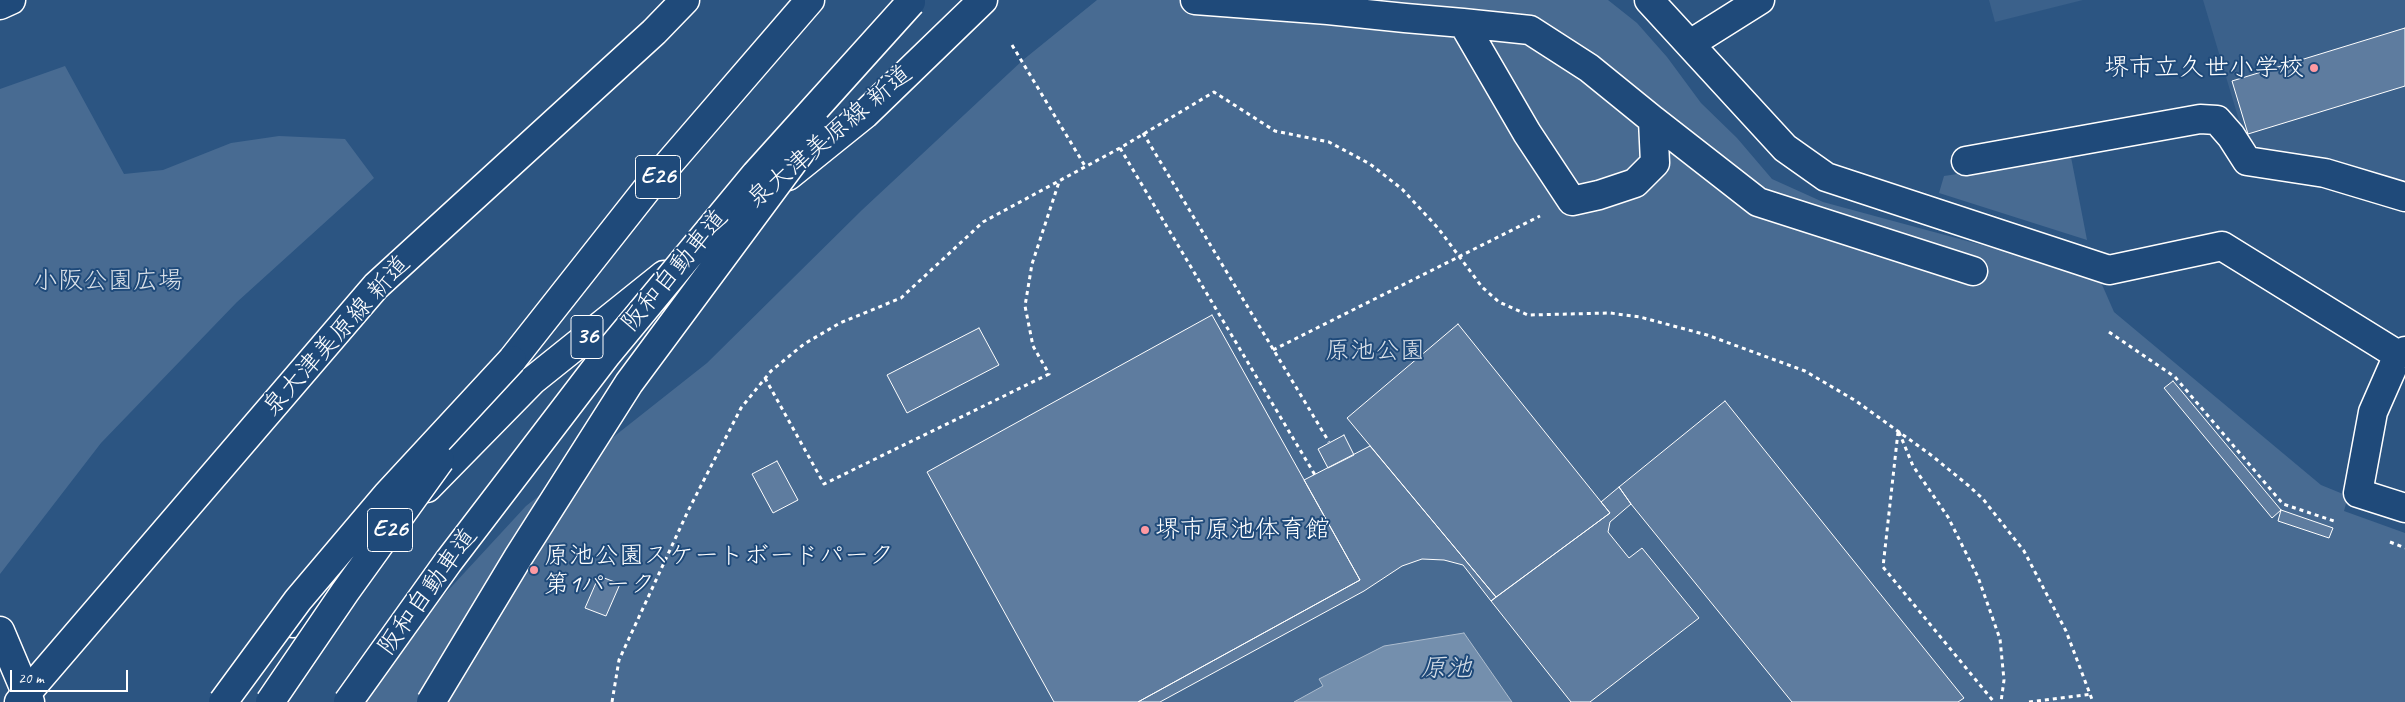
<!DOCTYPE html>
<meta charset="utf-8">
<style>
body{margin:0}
#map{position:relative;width:2405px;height:702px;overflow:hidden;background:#2c5582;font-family:Caveat,sans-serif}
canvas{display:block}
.scale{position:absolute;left:10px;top:670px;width:118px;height:22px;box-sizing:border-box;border:2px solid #fff;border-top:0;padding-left:6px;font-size:15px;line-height:18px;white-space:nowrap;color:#fff;-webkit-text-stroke:4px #1f4a7a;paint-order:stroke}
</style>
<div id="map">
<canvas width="2405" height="702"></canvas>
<div class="scale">20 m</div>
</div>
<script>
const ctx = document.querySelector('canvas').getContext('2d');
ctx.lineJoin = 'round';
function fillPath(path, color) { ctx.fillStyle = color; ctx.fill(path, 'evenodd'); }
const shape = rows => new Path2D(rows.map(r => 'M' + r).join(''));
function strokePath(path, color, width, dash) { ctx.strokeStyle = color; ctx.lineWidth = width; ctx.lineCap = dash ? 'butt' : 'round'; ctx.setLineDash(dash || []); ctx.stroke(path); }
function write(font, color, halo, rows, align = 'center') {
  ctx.font = font + ' Caveat,"Klee One",sans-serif'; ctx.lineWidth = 4; ctx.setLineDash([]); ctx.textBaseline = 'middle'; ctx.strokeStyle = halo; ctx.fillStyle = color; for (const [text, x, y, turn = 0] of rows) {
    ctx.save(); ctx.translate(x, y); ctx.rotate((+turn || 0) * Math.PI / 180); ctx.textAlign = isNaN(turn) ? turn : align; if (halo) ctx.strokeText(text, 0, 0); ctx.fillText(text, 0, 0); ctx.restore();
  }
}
fillPath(shape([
 [1989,0,2083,0,1995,22],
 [2203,0,2405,0,2405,180,2265,153,2244,137]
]), '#3b618b');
fillPath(shape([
 [1097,0,1608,0,1637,23,1667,57,1701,103,1737,138,1772,179,1823,202,2030,258,2100,280,2114,312,2321,485,2348,496,2344,511,2405,533,2405,702,345,702,526,506,707,363,862,210,1023,60],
 [65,66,124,174,163,170,231,143,279,136,345,139,374,178,237,302,101,443,0,574,0,89],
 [2071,157,2087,240,1939,193,1944,176]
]), '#486b92');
const water = shape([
 [1464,633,1512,702,1294,702,1323,686,1319,679,1384,646,1464,633]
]);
fillPath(water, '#748fad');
strokePath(water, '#acbcce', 1);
const building = shape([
 [2405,28,2405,86,2248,134,2232,81,2405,28],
 [1212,315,1360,580,1138,702,1054,702,927,472,1212,315],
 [1458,324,1610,513,1496,597,1347,418,1458,324],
 [979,328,999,365,907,413,887,375,979,328],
 [2173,381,2281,510,2272,518,2164,388,2173,381],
 [1725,401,1964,698,1958,702,1792,702,1631,504,1619,487,1725,401],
 [1344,435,1354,455,1328,468,1318,449,1344,435],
 [1370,446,1496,597,1491,601,1463,565,1444,560,1422,559,1402,566,1364,591,1160,702,1138,702,1360,580,1304,480,1370,446],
 [777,461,798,500,773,513,752,474,777,461],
 [1619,487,1631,504,1610,522,1608,532,1629,558,1642,548,1699,618,1590,702,1571,702,1491,601,1610,513,1601,502,1619,487],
 [2281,510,2333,528,2329,538,2278,521,2281,510],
 [599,576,620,584,606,616,585,608,599,576]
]);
fillPath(building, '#5e7c9f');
strokePath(building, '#fff', 1);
const minor = shape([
 [1195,0,1328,10,1405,18,1463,23,1530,30,1589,68,1653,120,1655,163,1635,183,1599,195,1572,201,1527,133,1463,23],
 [1649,0,1785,148,1826,177,2109,270,2222,246,2398,355],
 [0,5,11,0],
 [1690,44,1760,0],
 [1653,120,1758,202,1973,271],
 [1966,161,2200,119,2217,120,2231,136,2247,161,2325,173,2405,197],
 [2405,351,2398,355,2373,412,2358,493,2405,508],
 [0,631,30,702]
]);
const major = shape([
 [788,176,865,114,983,0],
 [427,488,533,380,664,275],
 [293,623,366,549],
 [19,702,376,286,654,32,685,0]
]);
const highway = shape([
 [512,360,647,189,810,0]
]);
strokePath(minor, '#fff', 31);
strokePath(major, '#fff', 31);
strokePath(highway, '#fff', 31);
strokePath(shape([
 [1012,45,1085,166],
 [1143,133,1329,442],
 [1120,148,1315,475],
 [2109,332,2175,377,2283,504,2337,522],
 [1273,350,1540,216],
 [765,378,824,484,1049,374,1033,346,1025,306,1032,264,1059,182],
 [1898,432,1883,567,1994,702],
 [1899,432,1913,466,1948,517,1978,577,2000,639,2004,680,2001,702],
 [2390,542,2405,548],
 [612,702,619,660,688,511,741,408,771,371,804,344,840,323,901,298,983,222,1120,148,1214,92,1275,131,1329,142,1370,164,1402,189,1438,228,1482,287,1499,302,1528,315,1610,313,1640,317,1707,335,1805,371,1856,401,1931,455,1969,486,1983,499,2024,551,2066,631,2093,702],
 [2029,702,2092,694]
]), '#fff', 3, [4, 4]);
strokePath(minor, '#1f4a7a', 28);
strokePath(major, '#1f4a7a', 28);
strokePath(highway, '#1f4a7a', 28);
const highwayBridge = shape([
 [223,702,298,600,387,495,512,360],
 [270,702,345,592,440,460],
 [348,702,448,562,607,354,756,174,911,2],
 [431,702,519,556,629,383,818,128]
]);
strokePath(highwayBridge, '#fff', 31, []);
strokePath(highwayBridge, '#1f4a7a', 28);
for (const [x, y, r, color] of [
 [2314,68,5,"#ff9aa2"],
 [1145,530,5,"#ff9aa2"],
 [534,570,5,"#ff9aa2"]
]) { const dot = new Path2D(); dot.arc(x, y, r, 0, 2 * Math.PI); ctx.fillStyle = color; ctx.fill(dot); strokePath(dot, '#1f4a7a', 2); }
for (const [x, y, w] of [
 [658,177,45],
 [587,337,32],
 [390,530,45]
]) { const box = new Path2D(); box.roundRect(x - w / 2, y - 21.5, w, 43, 4); ctx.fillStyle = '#1f4a7a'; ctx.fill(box); strokePath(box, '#fff', 1); }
write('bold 24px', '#fff', null, [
 ["E26",658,177],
 ["36",587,337],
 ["E26",390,530]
]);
write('25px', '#fff', '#1f4a7a', [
 ["堺市立久世小学校",2304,68,"right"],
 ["堺市原池体育館",1155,530],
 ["原池公園スケートボードパーク",544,556],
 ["第1パーク",544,585]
], 'left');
write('25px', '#fff', '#1f4a7a', [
 ["泉大津美原線 新道",830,137,-40],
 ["阪和自動車道",675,271,-50],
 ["泉大津美原線 新道",337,336,-48],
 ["阪和自動車道",428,592,-54]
]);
write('25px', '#dae1e9', '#1f4a7a', [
 ["小阪公園広場",108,281],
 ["原池公園",1375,351]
]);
write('italic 26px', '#d5dde6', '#1f4a7a', [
 ["原池",1446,669]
]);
</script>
